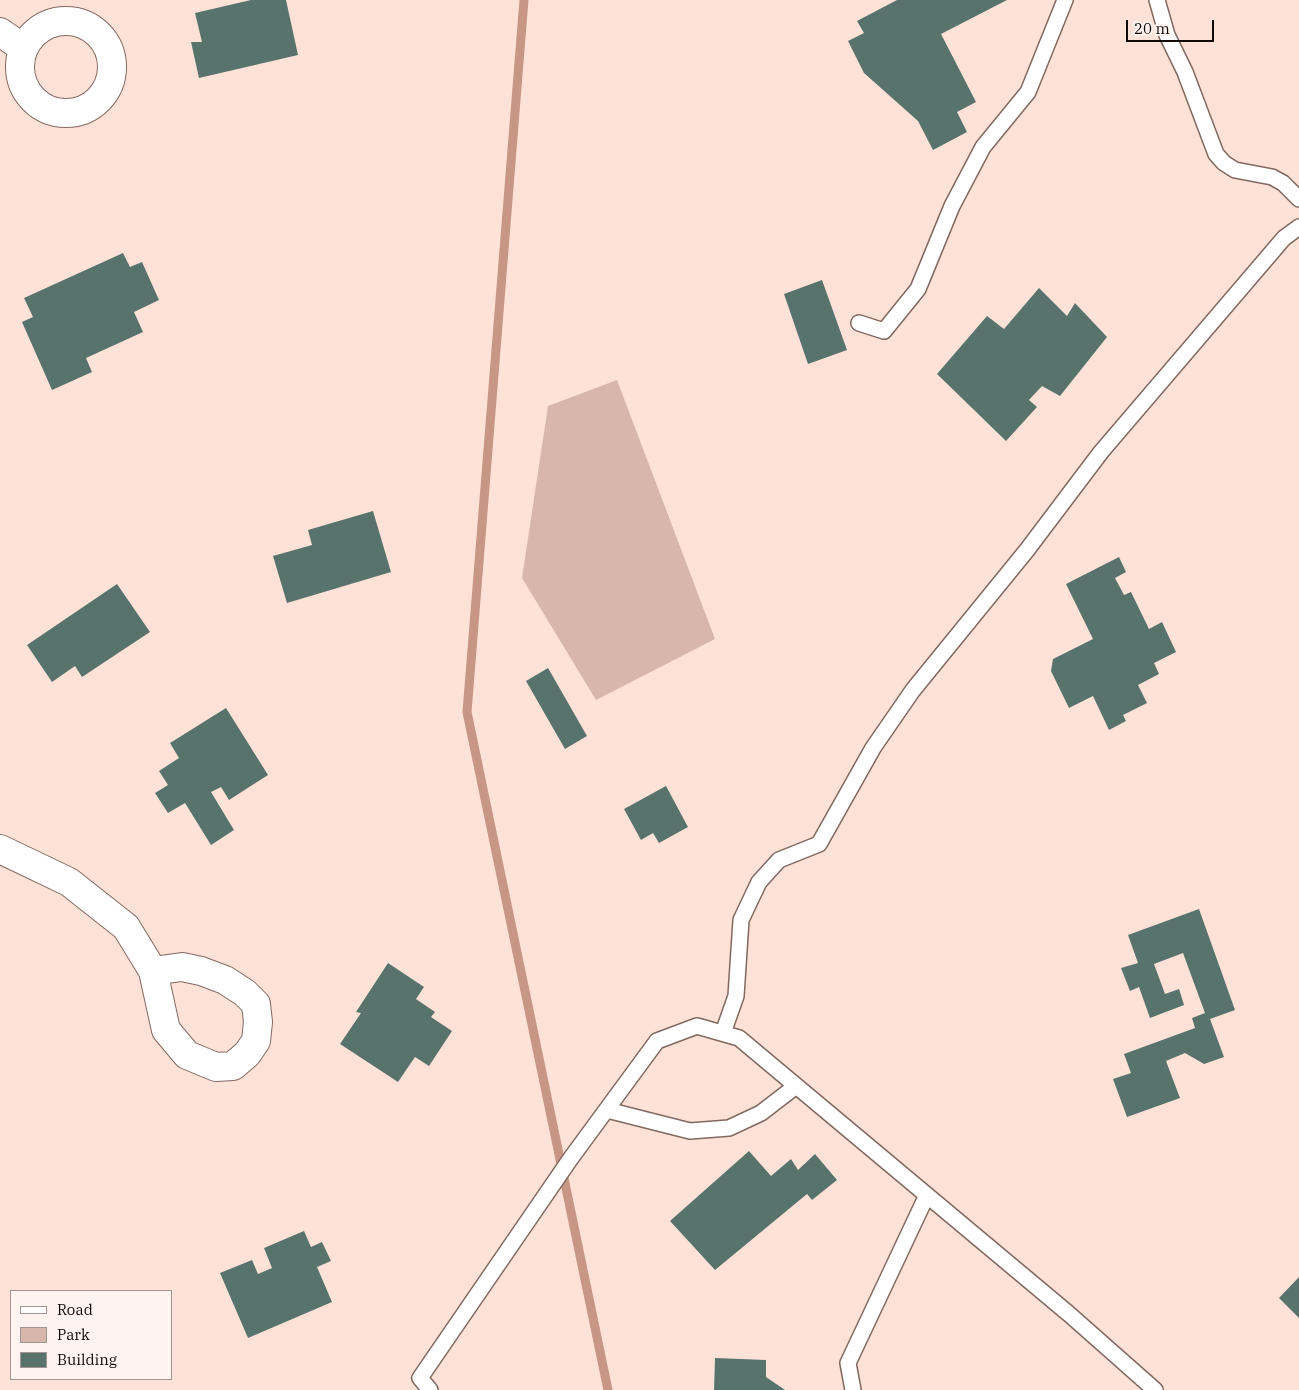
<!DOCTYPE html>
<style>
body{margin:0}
#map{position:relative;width:1299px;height:1390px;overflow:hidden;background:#fee2d8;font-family:"IBM Plex Serif",serif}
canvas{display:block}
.legend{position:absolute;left:10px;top:1290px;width:162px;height:90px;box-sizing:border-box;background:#fff3ef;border:1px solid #a09592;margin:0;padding:6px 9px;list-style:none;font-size:15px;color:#110906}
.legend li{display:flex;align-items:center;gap:10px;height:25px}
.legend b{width:25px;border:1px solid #a09592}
.scale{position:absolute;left:1126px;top:20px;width:88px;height:22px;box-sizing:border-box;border:2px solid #110906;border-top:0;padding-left:6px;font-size:15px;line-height:18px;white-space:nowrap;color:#110906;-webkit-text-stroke:4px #fff3ef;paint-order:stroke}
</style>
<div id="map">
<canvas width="1299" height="1390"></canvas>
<ul class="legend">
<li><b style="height:6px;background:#fff"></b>Road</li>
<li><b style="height:14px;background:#d8b6ab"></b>Park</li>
<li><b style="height:14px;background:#57736c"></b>Building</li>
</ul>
<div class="scale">20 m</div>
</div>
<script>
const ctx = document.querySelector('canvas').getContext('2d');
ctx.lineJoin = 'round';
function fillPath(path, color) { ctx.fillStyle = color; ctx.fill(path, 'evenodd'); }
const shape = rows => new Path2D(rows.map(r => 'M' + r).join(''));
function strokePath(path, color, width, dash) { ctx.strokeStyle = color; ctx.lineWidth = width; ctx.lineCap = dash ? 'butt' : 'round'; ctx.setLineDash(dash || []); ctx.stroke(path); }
fillPath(shape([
 [617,380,715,639,596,700,522,578,548,406]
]), '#d8b6ab');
strokePath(shape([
 [524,0,467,712,608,1390]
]), '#c89685', 9);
fillPath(shape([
 [251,0,286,0,298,55,199,78,191,42,202,42,195,13],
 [897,0,1007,0,941,34,976,102,957,112,967,132,933,150,918,121,864,73,848,41,864,33,857,21],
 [123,253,130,267,142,262,159,300,134,312,143,332,86,358,92,372,52,390,22,322,33,317,24,298],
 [822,280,847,350,808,364,784,294],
 [1039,288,1067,316,1075,303,1107,337,1060,396,1042,386,1029,400,1037,407,1006,441,937,374,987,316,1004,329],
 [373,511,391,572,287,603,273,556,312,545,308,530],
 [1119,557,1126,572,1115,578,1124,595,1131,592,1149,629,1162,622,1176,652,1154,663,1159,674,1138,685,1147,703,1123,715,1126,721,1109,730,1093,696,1069,708,1051,671,1053,659,1093,639,1066,584],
 [117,584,150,632,82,677,75,666,52,682,27,645],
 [548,668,587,736,565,749,526,681],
 [226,708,268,775,229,800,221,787,211,792,234,830,211,845,185,803,168,813,155,793,168,785,159,771,179,758,170,743],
 [666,786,688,827,659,843,653,833,641,840,624,809],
 [1199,909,1235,1010,1210,1019,1224,1057,1204,1064,1185,1053,1166,1061,1180,1098,1127,1117,1113,1079,1131,1073,1124,1054,1195,1028,1192,1018,1205,1013,1183,953,1154,964,1165,994,1179,989,1184,1005,1150,1018,1139,987,1130,991,1121,968,1138,963,1128,935],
 [388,963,424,987,416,999,435,1012,431,1017,452,1031,429,1066,415,1057,398,1082,340,1044,361,1013,356,1012],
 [749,1151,771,1176,791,1159,798,1170,815,1154,837,1180,812,1200,807,1194,715,1270,670,1221],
 [304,1231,311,1247,322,1242,331,1261,317,1267,332,1302,248,1338,220,1273,252,1260,258,1274,272,1268,264,1248],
 [1299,1277,1299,1318,1279,1298],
 [715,1358,766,1360,766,1377,785,1390,714,1390]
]), '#57736c');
const lane = shape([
 [1157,0,1167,35,1185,72,1216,154,1224,163,1235,170,1272,177,1283,183,1299,199],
 [859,323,884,331,918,289,952,206,983,147,1028,92,1065,0],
 [723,1033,736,996,741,920,759,882,779,860,819,844,873,748,913,690,1027,550,1101,452,1284,238,1299,227],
 [607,1110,690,1131,729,1128,761,1113,796,1086],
 [430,1390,420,1378,571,1158,657,1041,697,1026,739,1038,1069,1314,1155,1390],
 [853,1390,848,1363,927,1195]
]);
const street = shape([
 '20 67a46 46 0 1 1 92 0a46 46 0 1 1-92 0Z',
 [0,32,23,48],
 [0,849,69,882,126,927,153,971,166,1030,187,1055,216,1067,233,1066,247,1054,256,1041,258,1022,256,1004,245,993,225,980,201,971,182,967,153,971]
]);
strokePath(lane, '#816960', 18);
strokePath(street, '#816960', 30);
strokePath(lane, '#fff', 15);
strokePath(street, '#fff', 28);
</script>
